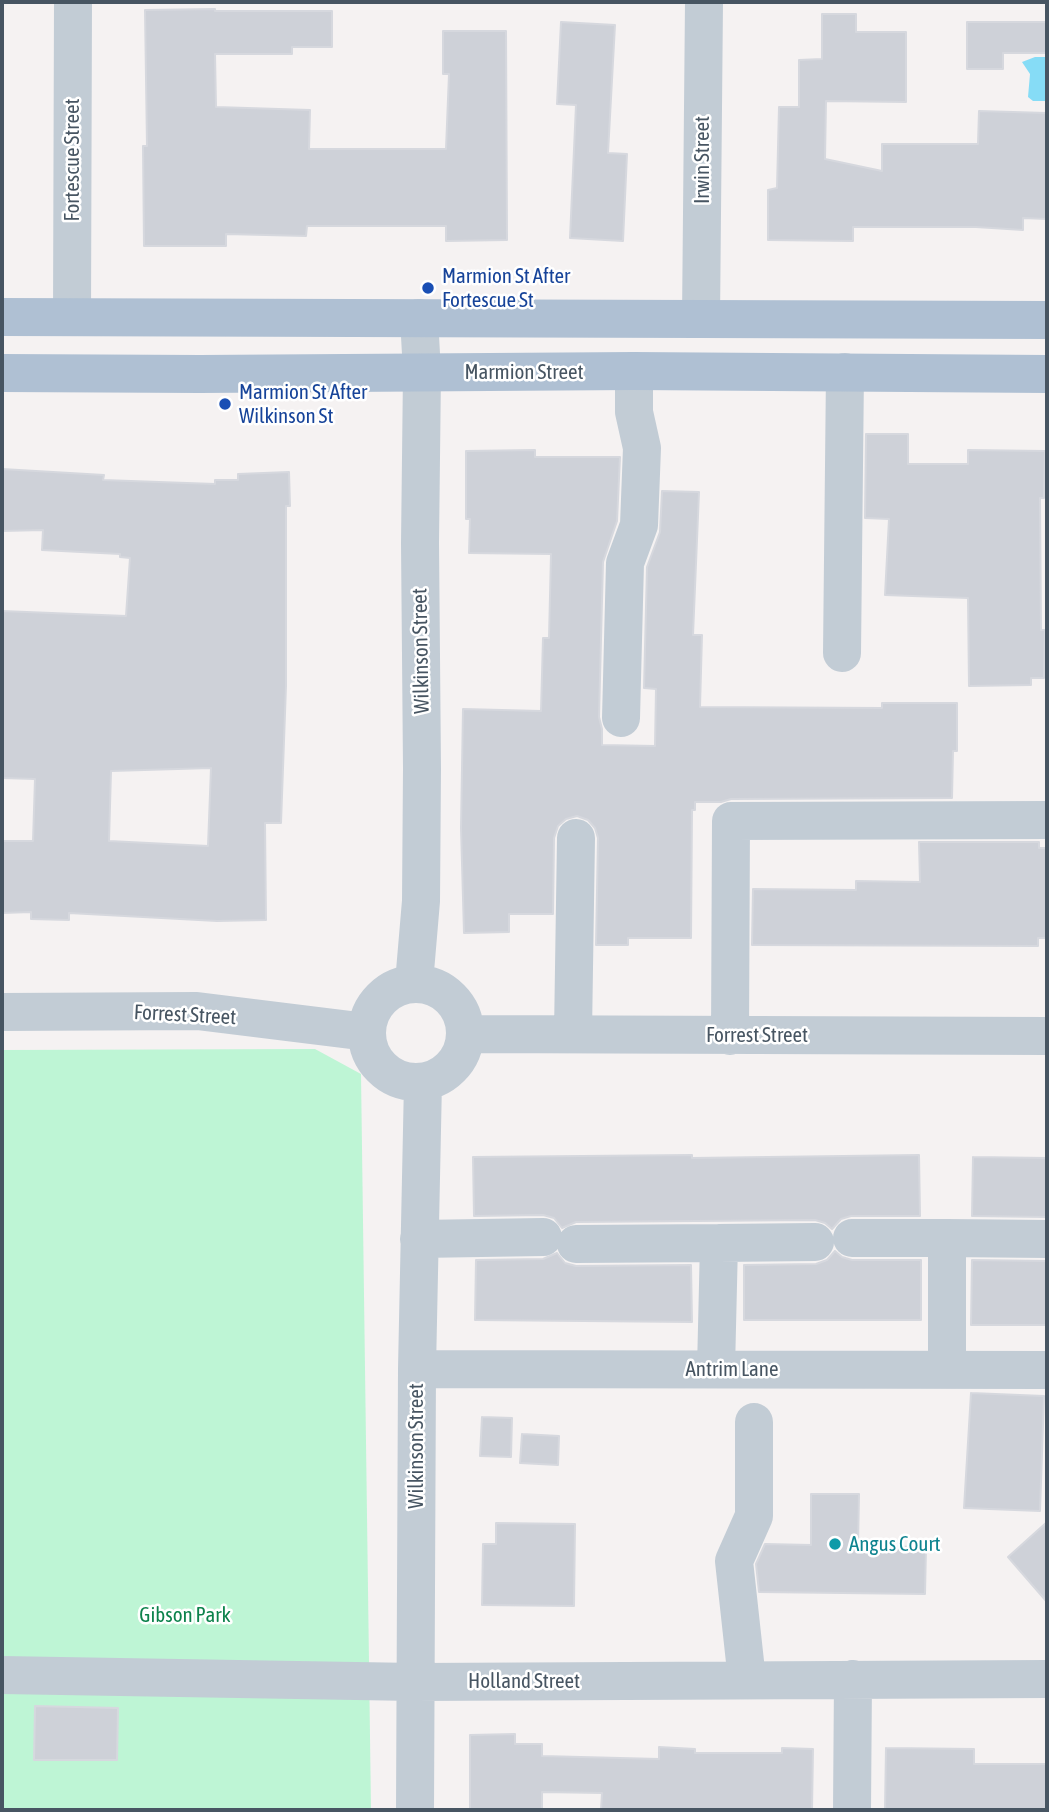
<!DOCTYPE html>
<style>
body{margin:0}
#map{position:relative;width:1049px;height:1812px;overflow:hidden;background:#f5f2f2;font-family:"Asap Condensed",sans-serif}
canvas{display:block}
.frame{position:absolute;inset:0;border:4px solid #475562;pointer-events:none}
</style>
<div id="map">
<canvas width="1049" height="1812"></canvas>
<div class="frame"></div>
</div>
<script>
const ctx = document.querySelector('canvas').getContext('2d');
ctx.lineJoin = 'round';
function fillPath(path, color) { ctx.fillStyle = color; ctx.fill(path, 'evenodd'); }
const shape = rows => new Path2D(rows.map(r => 'M' + r).join(''));
function strokePath(path, color, width, dash) { ctx.strokeStyle = color; ctx.lineWidth = width; ctx.lineCap = dash ? 'butt' : 'round'; ctx.setLineDash(dash || []); ctx.stroke(path); }
function write(font, color, halo, rows, align = 'center') {
  ctx.font = font + ' "Asap Condensed",sans-serif'; ctx.lineWidth = 5; ctx.setLineDash([]); ctx.textBaseline = 'middle'; ctx.strokeStyle = halo; ctx.fillStyle = color; for (const [text, x, y, turn = 0] of rows) {
    ctx.save(); ctx.translate(x, y); ctx.rotate((+turn || 0) * Math.PI / 180); ctx.textAlign = isNaN(turn) ? turn : align; if (halo) ctx.strokeText(text, 0, 0); ctx.fillText(text, 0, 0); ctx.restore();
  }
}
fillPath(shape([
 [315,1049,361,1074,371,1810,2,1810,2,1050]
]), '#bef5d5');
fillPath(shape([
 [1035,57,1047,57,1047,101,1033,101,1028,97,1030,74,1022,62]
]), '#86dcf6');
const building = shape([
 [215,9,215,11,332,11,332,47,292,47,292,54,215,54,216,107,310,110,309,149,446,149,449,74,443,74,443,31,506,31,507,240,446,241,446,226,307,226,306,236,226,234,226,246,144,246,143,146,147,146,145,10,215,9],
 [822,14,856,14,856,32,906,32,906,102,826,101,825,159,882,171,882,144,978,144,979,111,1047,113,1047,219,1023,218,1023,230,976,227,853,227,853,241,768,240,768,190,777,188,779,107,799,107,799,60,822,59,822,14],
 [561,22,615,25,608,153,627,154,623,241,570,238,576,105,557,104,561,22],
 [967,22,1047,22,1047,53,1003,53,1003,69,967,69,967,22],
 [866,434,908,434,908,464,968,464,968,450,1045,451,1044,498,1040,498,1041,630,1045,630,1044,678,1031,678,1031,685,969,686,968,598,885,595,889,519,865,518,866,434],
 [535,450,535,457,620,457,617,521,603,562,599,717,602,729,602,745,655,746,656,689,644,688,647,567,660,532,662,491,699,492,693,635,702,635,700,707,882,708,882,703,957,703,957,751,953,751,952,798,731,799,721,802,695,802,695,810,692,810,691,938,628,938,628,945,596,945,598,838,595,828,588,820,577,816,566,819,558,826,554,838,553,914,509,914,509,932,464,933,461,828,463,709,541,711,543,638,549,638,551,554,469,553,470,519,466,519,466,451,535,450],
 [2,469,104,475,103,480,215,484,215,480,238,480,238,474,289,472,290,506,286,506,286,686,281,823,265,823,266,920,217,921,69,913,69,920,31,919,31,912,2,913,2,841,33,841,35,779,2,778,2,611,126,616,130,558,120,557,120,554,42,550,43,530,2,531,2,469],
 [211,768,208,846,109,841,111,771,211,768],
 [919,842,1039,842,1039,848,1047,848,1047,938,1038,938,1038,946,752,945,753,889,856,890,856,881,920,882,919,842],
 [692,1155,692,1158,919,1155,920,1216,851,1216,841,1219,832,1229,825,1223,815,1220,576,1222,562,1228,554,1218,543,1215,474,1216,473,1157,692,1155],
 [973,1157,1047,1158,1047,1217,972,1216,973,1157],
 [835,1251,842,1257,852,1260,921,1260,921,1320,744,1320,744,1265,816,1264,827,1260,835,1251],
 [557,1253,565,1263,576,1266,691,1265,692,1322,475,1320,476,1260,543,1259,557,1253],
 [972,1260,1047,1261,1047,1325,971,1325,972,1260],
 [971,1393,1044,1396,1040,1511,964,1508,971,1393],
 [482,1417,512,1418,511,1457,480,1456,482,1417],
 [522,1434,559,1436,558,1465,520,1463,522,1434],
 [811,1494,859,1494,858,1546,926,1547,925,1594,759,1592,756,1564,765,1544,811,1545,811,1494],
 [1047,1522,1047,1602,1008,1557,1047,1522],
 [496,1523,575,1524,574,1606,482,1605,483,1544,496,1544,496,1523],
 [35,1706,118,1708,117,1760,34,1760,35,1706],
 [515,1734,515,1744,542,1744,542,1756,659,1759,659,1747,695,1749,695,1753,782,1753,782,1748,813,1749,812,1810,601,1810,602,1793,542,1792,542,1810,470,1810,470,1735,515,1734],
 [886,1748,974,1749,974,1764,1047,1764,1047,1810,885,1810,886,1748]
]);
fillPath(building, '#ced1d8');
strokePath(building, '#d6d8de', 2);
strokePath(shape([
 [72,317,73,2],
 [701,319,704,2],
 [842,653,845,372],
 [621,718,625,563,639,525,642,448,634,412,634,371],
 [414,983,421,901,422,769,420,543,422,372,419,318],
 '367 1033a49 49 0 1 1 98 0a49 49 0 1 1-98 0Z',
 [2,1012,197,1011,367,1032],
 [573,1033,576,838],
 [466,1034,1047,1036],
 [730,1036,731,821,1047,820],
 [852,1238,947,1238],
 [419,1239,543,1237],
 [576,1244,719,1243],
 [417,1369,1047,1370],
 [716,1369,719,1243,815,1242],
 [947,1370,947,1238,1047,1239],
 [2,1675,415,1682,1047,1679],
 [747,1680,734,1561,754,1516,754,1422],
 [415,1810,417,1369,423,1082],
 [852,1810,853,1679]
]), '#c2ccd5', 38);
strokePath(shape([
 [2,317,1047,320],
 [2,373,200,374,634,371,1047,374]
]), '#afc0d3', 38);
for (const [x, y, r, color] of [
 [428,288,7,"#1a4fb4"],
 [225,404,7,"#1a4fb4"],
 [835,1544,7,"#0f9aa8"]
]) { const dot = new Path2D(); dot.arc(x, y, r, 0, 2 * Math.PI); ctx.fillStyle = color; ctx.fill(dot); strokePath(dot, '#fff', 2.5); }
write('21px', '#475562', '#fff', [
 ["Fortescue Street",72,160,-90],
 ["Irwin Street",702,160,-90],
 ["Marmion Street",524,372],
 ["Wilkinson Street",421,651,-91],
 ["Forrest Street",185,1015,3],
 ["Forrest Street",757,1035],
 ["Antrim Lane",732,1369],
 ["Wilkinson Street",416,1446,-90],
 ["Holland Street",524,1681]
]);
write('21px', '#164399', '#fff', [
 ["Marmion St After",442,276],
 ["Fortescue St",442,300],
 ["Marmion St After",239,392],
 ["Wilkinson St",239,416]
], 'left');
write('21px', '#0d838f', '#fff', [
 ["Angus Court",849,1544]
], 'left');
write('21px', '#0d824c', '#fff', [
 ["Gibson Park",185,1615]
]);
</script>
